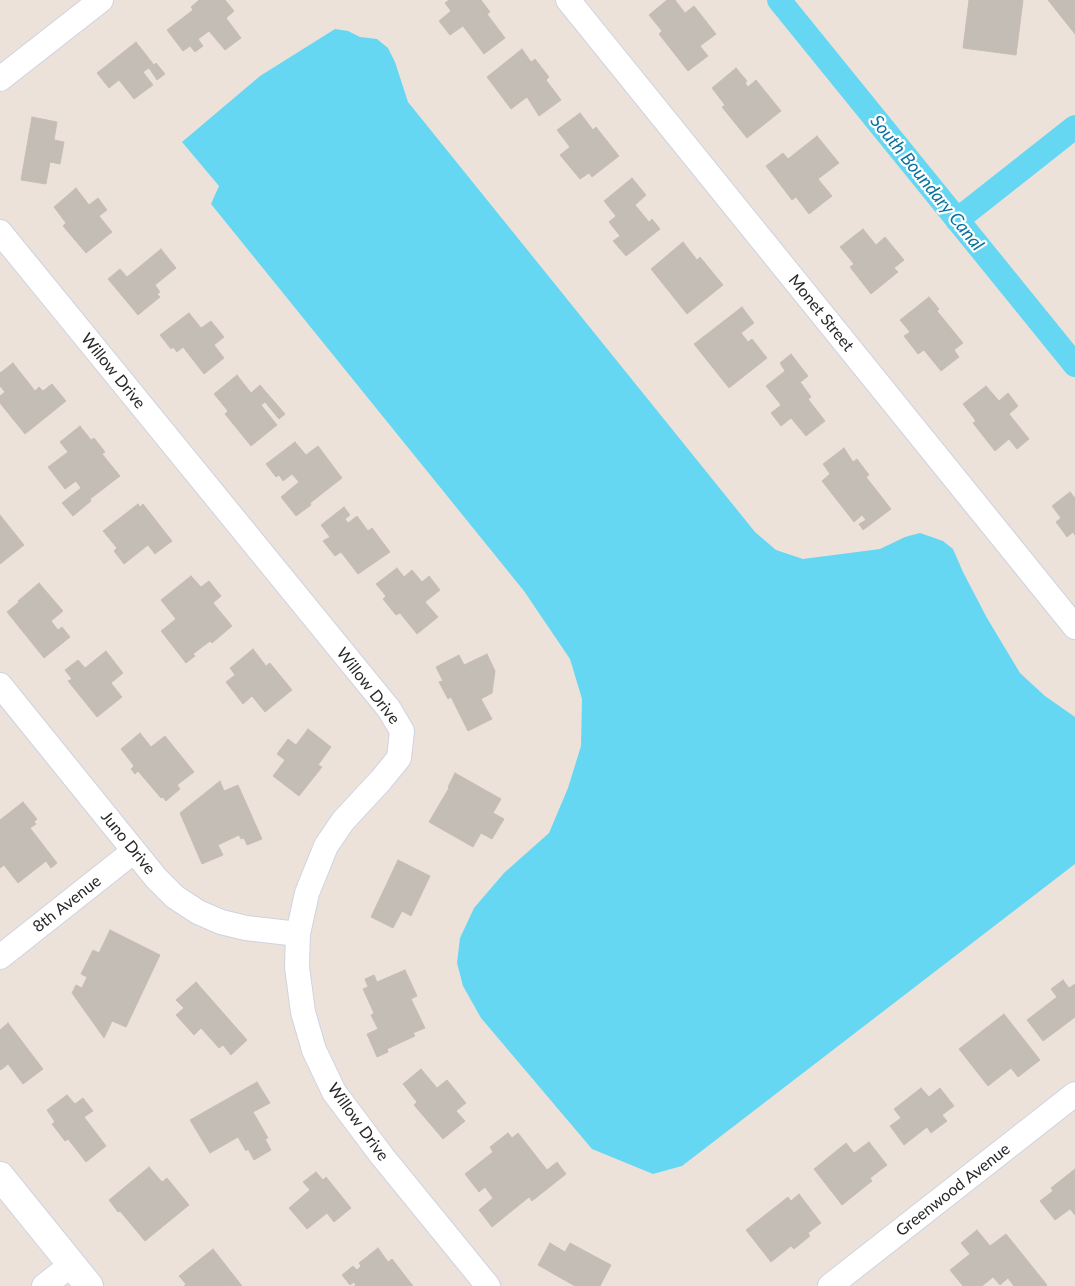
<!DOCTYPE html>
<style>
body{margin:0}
canvas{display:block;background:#ece2d9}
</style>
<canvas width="1075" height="1286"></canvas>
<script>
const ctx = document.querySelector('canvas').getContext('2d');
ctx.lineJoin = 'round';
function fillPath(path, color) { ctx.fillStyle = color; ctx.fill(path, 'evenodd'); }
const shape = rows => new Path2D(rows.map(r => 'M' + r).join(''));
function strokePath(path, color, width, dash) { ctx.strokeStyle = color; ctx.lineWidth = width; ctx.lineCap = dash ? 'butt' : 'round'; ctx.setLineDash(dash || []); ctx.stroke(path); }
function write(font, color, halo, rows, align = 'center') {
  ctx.font = font + ' Lato,sans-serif'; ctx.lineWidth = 4.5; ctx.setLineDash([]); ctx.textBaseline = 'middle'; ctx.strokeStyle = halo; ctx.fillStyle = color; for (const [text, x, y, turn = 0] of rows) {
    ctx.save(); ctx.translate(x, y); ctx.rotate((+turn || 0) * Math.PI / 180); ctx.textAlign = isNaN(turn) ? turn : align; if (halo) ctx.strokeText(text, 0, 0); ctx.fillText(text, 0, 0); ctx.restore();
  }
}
fillPath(shape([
 [335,29,348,31,360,37,377,39,388,48,395,62,408,102,755,532,776,550,803,559,880,549,905,537,920,533,943,541,953,549,963,572,987,618,1020,673,1045,696,1075,717,1075,864,682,1166,653,1174,592,1149,481,1018,463,986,457,963,460,938,474,908,504,873,549,833,568,788,581,746,582,699,570,659,524,591,211,204,219,186,182,142,260,76]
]), '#66d7f3');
strokePath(shape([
 [779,0,1075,365],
 [957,220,1075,127]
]), '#66d7f3', 24);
const building = shape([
 [199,0,225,0,234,11,226,18,241,38,225,50,209,31,198,39,203,46,195,52,190,46,183,51,167,30,193,10,191,7,199,0],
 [449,0,481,0,490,12,487,14,505,38,484,54,463,26,450,35,439,21,451,11,445,3,449,0],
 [667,0,675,0,685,13,694,6,716,34,700,46,708,56,688,71,659,34,662,31,649,15,667,0],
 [969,0,1023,0,1016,55,963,48,969,0],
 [1048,0,1075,0,1075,34,1048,0],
 [136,42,154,65,156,63,165,74,157,80,149,68,143,72,153,85,134,99,119,80,109,88,97,73,136,42],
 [522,49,531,62,535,59,549,77,546,80,561,100,539,116,527,97,511,109,487,77,522,49],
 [736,68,747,81,745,83,748,87,756,80,781,111,747,138,722,107,725,105,712,88,736,68],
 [580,113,593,130,596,127,619,156,592,177,589,173,580,179,560,155,570,147,557,130,580,113],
 [32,117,57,122,54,140,64,142,60,164,50,162,46,184,21,180,32,117],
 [817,136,839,163,818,179,832,196,809,214,796,197,792,200,766,166,783,153,788,159,817,136],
 [632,178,646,195,635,205,649,222,652,219,660,229,626,256,613,241,620,236,609,222,616,216,604,201,632,178],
 [76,188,89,205,98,198,107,210,99,216,112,232,86,253,63,226,66,223,54,207,76,188],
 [863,229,876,245,885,237,904,260,894,268,898,272,871,294,850,267,854,264,840,247,863,229],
 [683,242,697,260,700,257,723,285,687,314,651,269,683,242],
 [161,249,176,268,155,285,160,292,157,294,160,297,138,315,108,279,120,269,127,277,161,249],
 [929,297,939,309,937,311,963,343,954,350,959,357,941,371,924,350,918,354,904,336,910,332,900,320,929,297],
 [742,307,754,323,741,333,748,342,752,339,767,358,729,388,694,344,742,307],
 [189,313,201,328,211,321,224,337,214,345,224,358,204,374,183,347,177,352,173,347,171,349,160,335,189,313],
 [791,354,808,376,797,385,801,383,811,397,808,399,825,421,806,436,791,418,781,426,771,413,781,405,766,386,785,371,780,363,791,354],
 [13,363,35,391,39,387,43,391,52,384,66,401,25,434,0,403,0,396,5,392,0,386,0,373,13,363],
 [237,375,251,393,260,385,285,414,279,419,265,402,261,405,277,425,251,446,225,414,228,411,214,394,237,375],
 [986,386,999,401,1008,393,1018,406,1009,414,1029,439,1017,449,1009,439,995,451,973,423,976,421,963,404,986,386],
 [80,426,91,440,94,438,105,452,102,454,120,476,90,499,91,501,73,516,62,503,81,488,76,481,65,489,48,467,68,452,60,442,80,426],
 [295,442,306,455,318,446,342,478,310,503,311,505,296,516,281,497,299,482,292,474,283,481,279,475,276,477,266,464,295,442],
 [844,448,853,462,857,459,869,475,866,477,891,509,863,530,859,524,866,520,862,515,854,522,822,481,830,474,823,464,844,448],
 [1070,492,1075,498,1075,535,1073,532,1067,537,1056,522,1061,518,1052,506,1070,492],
 [138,504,140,507,143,504,172,541,155,554,148,545,124,564,114,551,117,548,103,531,138,504],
 [344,507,350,515,345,519,348,523,357,516,368,531,372,528,390,552,358,574,341,552,335,556,323,541,330,537,321,525,344,507],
 [0,515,24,545,0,564,0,515],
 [397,568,404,577,412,570,422,582,429,576,440,590,425,602,438,617,417,634,400,613,396,615,383,599,386,596,376,584,397,568],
 [191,576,201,587,209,581,221,596,213,603,232,626,212,643,210,641,193,654,195,656,186,663,161,631,176,619,161,600,191,576],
 [39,583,63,611,51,621,58,630,62,627,70,637,44,658,7,612,19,602,18,601,39,583],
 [253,649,266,666,270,663,292,690,265,712,252,696,243,704,226,682,235,675,230,668,253,649],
 [106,651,123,673,111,683,122,697,97,717,68,681,72,679,65,670,78,660,85,668,106,651],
 [487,654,495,671,492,693,481,699,492,719,468,731,451,697,448,699,439,682,443,681,436,667,459,655,464,665,487,654],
 [308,729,331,747,318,765,322,767,299,796,273,776,285,760,277,754,288,739,296,745,308,729],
 [140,733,151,747,165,736,194,772,177,785,180,789,166,801,163,797,161,798,138,771,135,774,131,769,134,766,121,749,140,733],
 [455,773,501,799,493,813,504,819,492,839,481,833,473,847,429,822,449,788,448,787,455,773],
 [220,781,224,791,238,785,262,839,247,845,244,838,241,839,239,835,218,845,223,855,202,864,180,813,220,781],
 [23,802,37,819,34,822,36,824,30,828,57,863,51,868,46,861,18,883,4,865,0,868,0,820,23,802],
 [398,860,430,876,411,916,402,911,393,928,371,917,398,860],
 [110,930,160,955,126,1027,112,1021,104,1038,72,993,76,985,82,988,87,977,81,974,93,950,99,953,110,930],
 [405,970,417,996,411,999,425,1028,413,1033,415,1036,387,1049,388,1052,377,1057,367,1034,378,1029,371,1015,374,1013,363,989,368,987,365,979,374,975,377,982,405,970],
 [1063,980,1069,988,1075,984,1075,1017,1043,1041,1027,1020,1057,997,1051,989,1063,980],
 [196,982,247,1040,231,1055,223,1045,219,1048,201,1028,194,1035,176,1015,184,1008,176,1000,196,982],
 [1004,1014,1040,1060,1018,1077,1011,1068,988,1086,959,1049,1004,1014],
 [8,1023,43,1069,23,1084,8,1064,1,1070,0,1069,0,1030,8,1023],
 [421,1069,437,1088,447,1080,466,1103,456,1111,465,1121,443,1139,414,1105,417,1102,403,1084,421,1069],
 [257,1082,270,1103,253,1112,268,1138,265,1139,271,1150,254,1160,248,1149,246,1151,238,1137,210,1153,190,1120,257,1082],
 [921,1088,929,1097,940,1088,954,1106,942,1115,947,1121,931,1133,927,1127,904,1145,890,1126,901,1118,894,1109,921,1088],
 [67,1095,75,1104,83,1098,93,1111,84,1117,106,1146,86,1162,68,1139,65,1141,52,1124,55,1122,47,1110,67,1095],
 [508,1133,512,1138,518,1133,547,1170,557,1162,566,1174,532,1201,529,1197,492,1227,479,1210,493,1198,485,1187,479,1192,465,1174,493,1152,490,1147,508,1133],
 [869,1142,887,1165,870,1178,872,1181,842,1205,814,1169,846,1143,854,1153,869,1142],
 [149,1167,162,1182,167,1178,189,1205,145,1241,120,1211,118,1212,109,1200,149,1167],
 [1075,1169,1075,1215,1070,1209,1055,1220,1040,1201,1053,1191,1051,1188,1075,1169],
 [316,1172,323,1180,326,1177,351,1208,334,1222,327,1213,307,1229,289,1208,310,1190,303,1182,316,1172],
 [799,1194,821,1223,808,1233,810,1236,794,1249,791,1246,771,1262,746,1230,788,1197,791,1201,799,1194],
 [977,1230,990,1246,1006,1234,1047,1285,1045,1286,1014,1286,1008,1278,1000,1285,993,1277,982,1286,963,1286,950,1270,970,1254,961,1243,977,1230],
 [550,1243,565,1252,570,1243,611,1265,600,1286,575,1286,538,1265,550,1243],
 [378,1248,388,1262,392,1259,413,1286,354,1286,356,1285,354,1282,350,1285,342,1275,353,1266,357,1270,361,1266,359,1263,378,1248],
 [213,1249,242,1286,231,1286,230,1285,228,1286,184,1286,186,1284,179,1276,213,1249]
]);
fillPath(building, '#c3bdb5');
strokePath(building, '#c7beb3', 1);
const street = shape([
 [568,0,1075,627],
 [0,79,101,0],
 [0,232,389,709,402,731,399,758,381,780,343,821,326,846,307,893,298,934,297,967,303,1012,314,1050,334,1092,382,1156,488,1286],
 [0,685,156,878,175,897,198,912,221,922,246,928,298,934],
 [0,957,134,851],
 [44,1286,71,1265],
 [830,1286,1075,1094]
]);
const secondary = shape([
 [0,1176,89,1286]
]);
strokePath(street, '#ced3e2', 26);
strokePath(secondary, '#ced3e2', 30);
strokePath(street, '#fff', 24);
strokePath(secondary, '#fff', 28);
write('16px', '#282828', '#fff', [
 ["Monet Street",821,313,51],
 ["Willow Drive",113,371,51],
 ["Willow Drive",368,686,52],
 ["Juno Drive",128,843,51],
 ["8th Avenue",67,904,-38],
 ["Willow Drive",358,1122,54],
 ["Greenwood Avenue",953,1190,-38]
]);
write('italic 18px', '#07739d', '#fff', [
 ["South Boundary Canal",927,183,51]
]);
</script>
